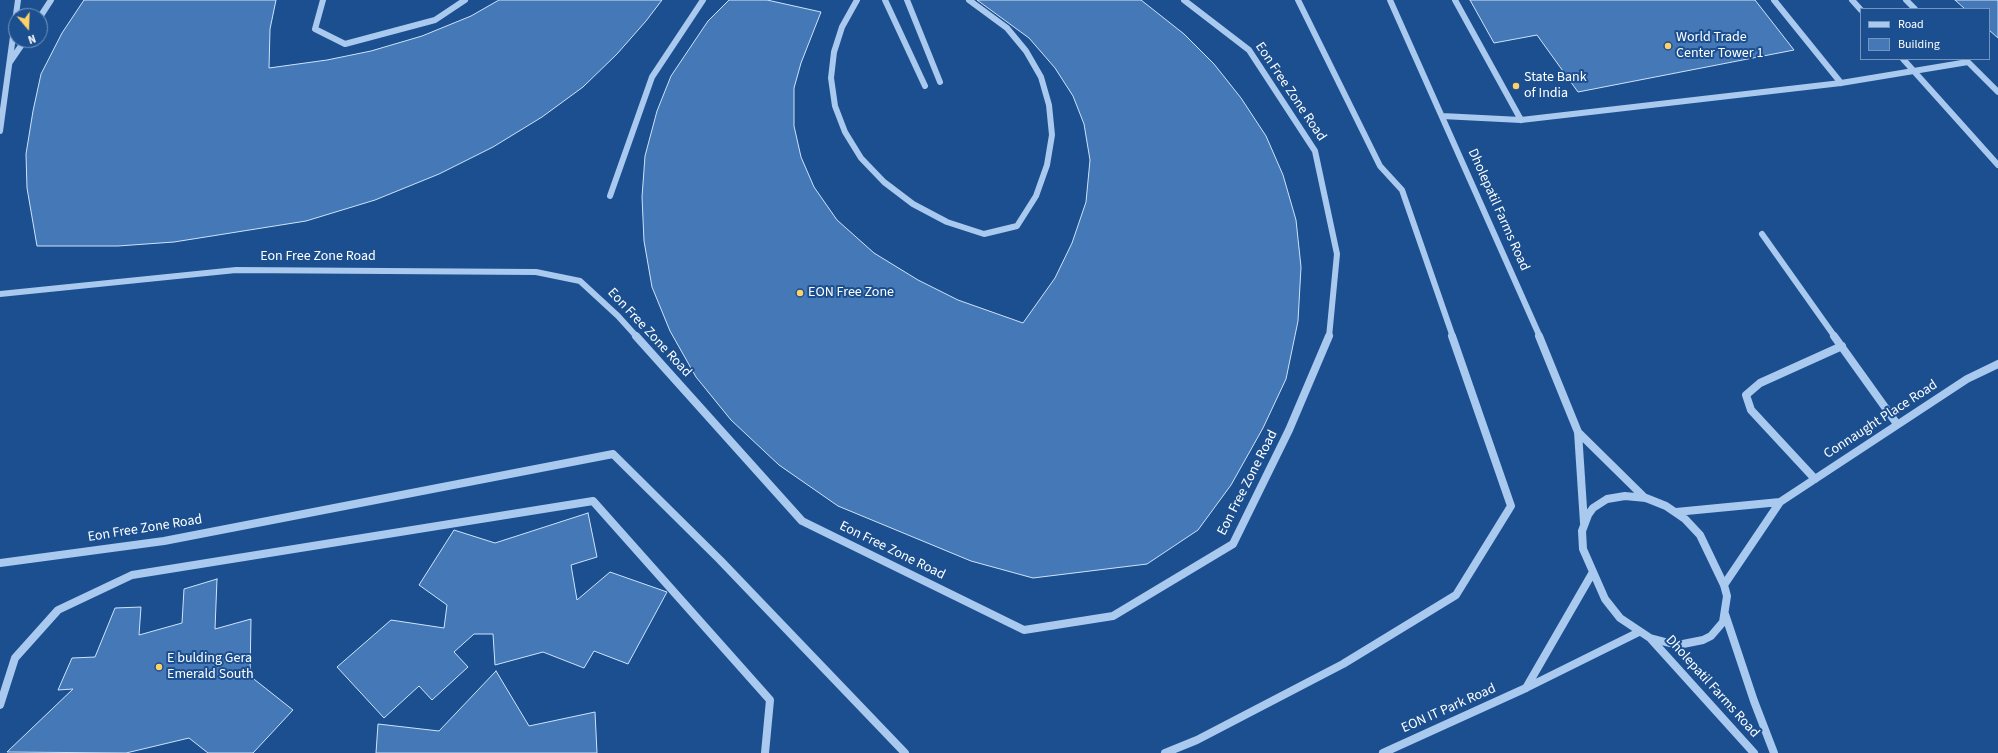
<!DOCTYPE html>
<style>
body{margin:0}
#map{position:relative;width:1998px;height:753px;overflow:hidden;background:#1b4f8f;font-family:"Source Sans 3",sans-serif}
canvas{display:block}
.legend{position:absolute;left:1860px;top:8px;width:130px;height:52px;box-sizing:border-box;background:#1b4f8f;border:1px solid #7695bc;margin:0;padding:5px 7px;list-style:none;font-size:12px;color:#fff}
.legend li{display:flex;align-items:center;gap:8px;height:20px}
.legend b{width:20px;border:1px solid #7695bc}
.north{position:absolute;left:8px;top:8px;width:40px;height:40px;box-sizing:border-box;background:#1b4f8f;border:1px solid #7695bc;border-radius:50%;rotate:161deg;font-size:11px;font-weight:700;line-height:16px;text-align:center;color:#fff}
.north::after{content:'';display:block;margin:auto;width:14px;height:18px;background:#ffd166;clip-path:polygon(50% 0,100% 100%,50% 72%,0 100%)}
</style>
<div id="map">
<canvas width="1998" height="753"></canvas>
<ul class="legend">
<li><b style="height:5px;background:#a9c9ee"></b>Road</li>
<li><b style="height:11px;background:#4478b7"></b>Building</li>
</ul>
<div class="north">N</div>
</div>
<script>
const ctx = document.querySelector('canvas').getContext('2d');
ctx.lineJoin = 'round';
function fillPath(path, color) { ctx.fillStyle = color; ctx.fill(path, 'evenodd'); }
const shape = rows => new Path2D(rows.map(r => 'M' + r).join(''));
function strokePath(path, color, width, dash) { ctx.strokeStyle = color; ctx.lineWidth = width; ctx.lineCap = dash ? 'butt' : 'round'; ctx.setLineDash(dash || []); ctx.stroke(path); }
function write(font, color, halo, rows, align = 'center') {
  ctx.font = font + ' "Source Sans 3",sans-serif'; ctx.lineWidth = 4; ctx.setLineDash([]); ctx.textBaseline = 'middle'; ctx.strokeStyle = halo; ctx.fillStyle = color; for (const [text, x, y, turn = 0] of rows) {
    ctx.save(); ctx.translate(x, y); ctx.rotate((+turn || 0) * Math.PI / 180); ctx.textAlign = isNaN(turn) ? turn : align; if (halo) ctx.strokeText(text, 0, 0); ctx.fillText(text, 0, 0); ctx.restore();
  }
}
const building = shape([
 [84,0,276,0,270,29,269,68,327,60,371,51,422,36,471,16,499,0,662,0,646,21,617,54,583,87,542,117,493,147,439,174,375,200,306,221,174,242,118,246,37,246,27,188,26,154,33,111,41,74,62,33,84,0],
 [729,0,767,0,821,12,801,63,794,88,794,126,801,157,814,187,837,220,874,253,918,280,958,300,1023,323,1055,278,1072,243,1086,202,1090,160,1084,124,1073,96,1055,68,1029,38,977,0,1141,0,1184,34,1214,64,1241,98,1266,136,1283,175,1296,220,1301,267,1298,321,1286,379,1263,428,1231,485,1198,530,1147,564,1033,578,971,561,838,506,779,465,731,420,696,377,670,331,652,287,644,241,642,197,645,156,657,111,671,76,708,21,729,0],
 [1470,0,1755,0,1794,50,1578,92,1537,35,1494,43,1470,0],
 [1955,0,1998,0,1998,38,1989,30,1989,9,1965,9,1955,0],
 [588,513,597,557,571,565,577,600,610,572,667,592,628,664,594,651,584,668,543,652,495,665,493,634,474,634,454,652,468,667,432,700,419,686,384,718,337,667,391,620,444,628,447,605,419,585,454,530,495,543,588,513],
 [217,579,215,629,251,619,250,676,293,710,253,753,208,753,189,738,126,753,7,752,73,689,58,690,72,658,95,657,115,608,141,607,139,635,182,623,184,589,217,579],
 [496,671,529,726,595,712,597,753,376,753,378,724,439,731,496,671]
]);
fillPath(building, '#4478b7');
strokePath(building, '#cfe3fa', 1);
strokePath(shape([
 [323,0,315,29,345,44,435,20,465,0],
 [857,0,842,27,834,52,831,78,835,106,845,132,861,158,884,182,913,204,947,222,984,234,1017,226,1036,196,1047,165,1052,135,1049,105,1041,77,1026,51,1007,28,969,0],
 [885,0,925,86],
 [907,0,940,82],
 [1184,0,1249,50,1315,151,1337,254,1329,337],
 [1298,0,1380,166,1402,190,1453,337],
 [1390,0,1540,337],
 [1455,0,1521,120],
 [1774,0,1841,83],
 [1852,0,1861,10],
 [1906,0,1915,9],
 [40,17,51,0],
 [1903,59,1998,165],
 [1966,60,1998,92],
 [10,62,25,40],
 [1442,116,1521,120,1841,83,1968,62],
 [0,131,18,0],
 [610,196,652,77,703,0],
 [1762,234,1835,337],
 [0,294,236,270,536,272,580,281,618,316,637,337]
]), '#a9c9ee', 6);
strokePath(shape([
 [636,336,802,521,1024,630,1113,616,1233,544,1289,430,1329,336],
 [1539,336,1578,432,1584,523],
 [1834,336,1897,424],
 [1578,432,1645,498],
 [1815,479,1751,410,1746,395,1760,383,1842,346],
 [1625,496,1646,498,1666,506,1685,519,1700,535,1724,585,1727,596,1723,622,1711,636,1703,640,1683,644,1673,644,1650,638,1620,618,1605,599,1583,549,1582,531,1588,515,1593,508,1607,499,1625,496],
 [1676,512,1780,502],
 [0,563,164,541,613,454,720,560,905,753],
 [1724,585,1780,502,1967,379,1998,364],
 [1725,614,1754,701,1774,753],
 [1651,639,1754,753],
 [1526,688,1593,572],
 [0,705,15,658,58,610,132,575,593,501,770,700,765,753],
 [1165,753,1197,740,1343,664,1456,595,1511,506,1452,336],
 [1383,753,1526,688,1639,632]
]), '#a9c9ee', 8);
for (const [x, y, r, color] of [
 [1668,46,4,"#ffd166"],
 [1516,86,4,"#ffd166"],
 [800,293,4,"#ffd166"],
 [159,667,4,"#ffd166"]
]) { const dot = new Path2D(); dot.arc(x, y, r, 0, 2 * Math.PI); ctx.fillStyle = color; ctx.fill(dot); strokePath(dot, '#1b4f8f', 1.5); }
write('14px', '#fff', '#1b4f8f', [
 ["World Trade",1676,38],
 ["Center Tower 1",1676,54],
 ["State Bank",1524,78],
 ["of India",1524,94],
 ["EON Free Zone",808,293],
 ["E bulding Gera",167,659],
 ["Emerald South",167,675]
], 'left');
write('14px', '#fff', '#1b4f8f', [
 ["Eon Free Zone Road",1290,92,56],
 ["Dholepatil Farms Road",1498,210,66],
 ["Eon Free Zone Road",318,257],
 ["Eon Free Zone Road",649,333,47],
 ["Connaught Place Road",1881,420,-33],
 ["Eon Free Zone Road",1248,483,-63],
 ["Eon Free Zone Road",145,529,-9],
 ["Eon Free Zone Road",892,551,26],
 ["Dholepatil Farms Road",1712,687,48],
 ["EON IT Park Road",1449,709,-24]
]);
</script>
